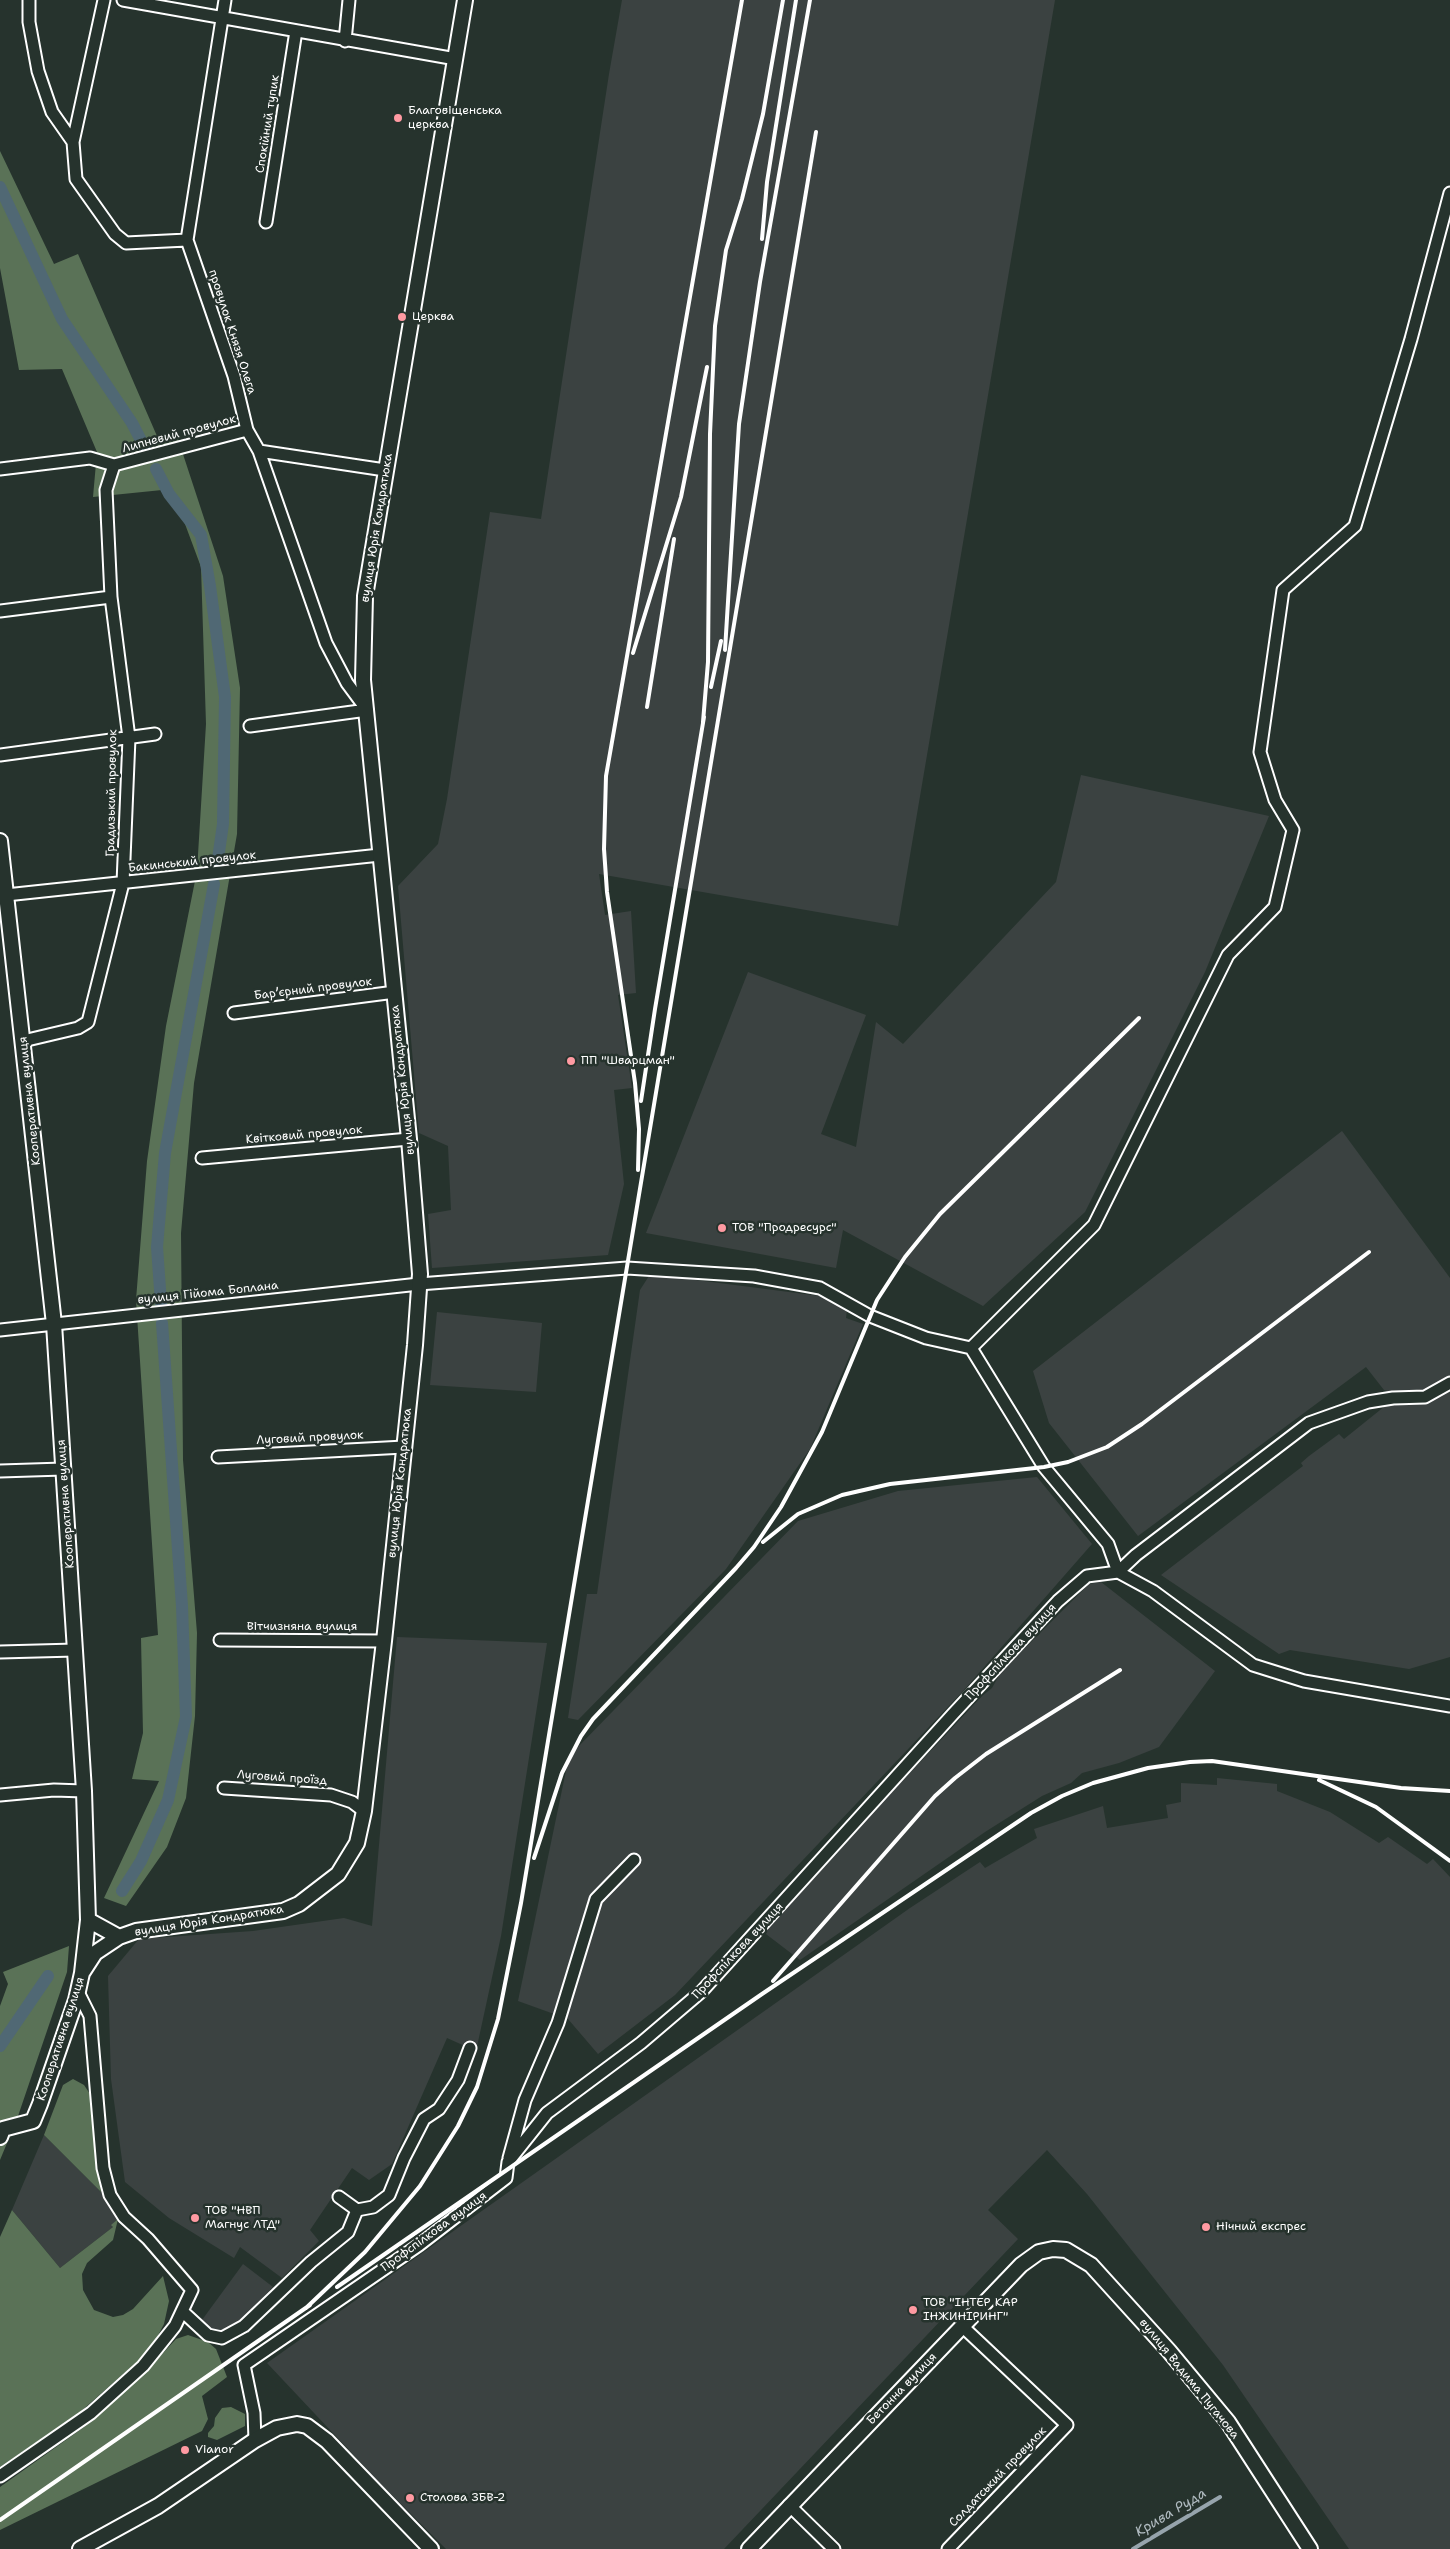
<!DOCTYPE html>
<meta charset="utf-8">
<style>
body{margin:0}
canvas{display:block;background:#26332d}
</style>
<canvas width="1450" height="2549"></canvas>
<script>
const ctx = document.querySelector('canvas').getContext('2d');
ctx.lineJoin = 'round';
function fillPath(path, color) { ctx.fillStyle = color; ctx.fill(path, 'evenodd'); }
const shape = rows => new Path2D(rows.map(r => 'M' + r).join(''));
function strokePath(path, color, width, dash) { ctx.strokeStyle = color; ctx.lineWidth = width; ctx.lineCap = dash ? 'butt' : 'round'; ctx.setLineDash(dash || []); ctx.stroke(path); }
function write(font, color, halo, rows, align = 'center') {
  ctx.font = font + ' "Shantell Sans",sans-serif'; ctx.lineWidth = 5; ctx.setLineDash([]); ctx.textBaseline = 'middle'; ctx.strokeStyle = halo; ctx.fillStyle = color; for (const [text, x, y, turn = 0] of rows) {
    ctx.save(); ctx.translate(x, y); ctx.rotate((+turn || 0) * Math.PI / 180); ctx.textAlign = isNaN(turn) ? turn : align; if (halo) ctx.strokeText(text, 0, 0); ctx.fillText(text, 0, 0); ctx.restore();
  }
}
fillPath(shape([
 [622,0,1055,0,898,926,599,874,605,915,631,911,636,993,618,995,632,1088,614,1090,624,1184,608,1255,432,1268,428,1214,451,1210,448,1146,419,1133,398,886,438,844,447,799,490,512,541,519,609,74],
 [1081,775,1269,816,1205,972,1085,1212,983,1306,843,1230,836,1268,646,1233,748,972,866,1015,821,1134,856,1147,876,1022,903,1044,1056,882],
 [1342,1131,1450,1278,1450,1657,1409,1669,1290,1650,1279,1654,1161,1575,1303,1466,1301,1463,1309,1456,1339,1434,1344,1439,1400,1394,1384,1390,1366,1367,1138,1536,1049,1423,1033,1371],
 [649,1276,665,1276,820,1296,847,1309,846,1318,863,1324,810,1449,726,1569,578,1720,568,1718,587,1594,597,1594,640,1290],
 [437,1312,542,1323,536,1392,430,1385],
 [1037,1477,1092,1544,964,1690,675,1995,598,2054,568,2019,518,2001,567,1766,576,1749,798,1521,898,1491],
 [1101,1582,1215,1671,1159,1747,1119,1763,1082,1773,1071,1783,1042,1796,985,1832,800,1960,762,1931,982,1696,992,1688,1001,1672,1089,1584],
 [397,1637,547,1643,501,1936,476,2051,447,2038,392,2164,369,2180,352,2168,310,2230,319,2241,282,2278,240,2247,234,2258,169,2218,125,2182,111,2079,108,1976,139,1939,253,1931,344,1918,372,1926],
 [1217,1778,1277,1784,1277,1791,1330,1812,1379,1843,1388,1837,1427,1864,1433,1859,1450,1877,1450,2549,1349,2549,1223,2365,1087,2194,1047,2150,988,2210,1018,2239,724,2549,446,2549,379,2482,267,2363,910,1908,980,1862,985,1868,1037,1838,1034,1829,1103,1806,1107,1828,1168,1818,1166,1805,1181,1802,1181,1783,1217,1785],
 [44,2135,101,2192,111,2210,118,2219,112,2225,113,2227,60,2268,12,2210],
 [243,2264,273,2287,234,2327,217,2333,205,2326,202,2320]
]), '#3b4241');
fillPath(shape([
 [0,151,54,264,78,254,160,443,178,439,223,576,240,688,237,834,194,1083,181,1233,183,1460,197,1633,195,1716,186,1798,167,1847,126,1906,104,1898,159,1781,132,1779,143,1733,141,1638,158,1635,136,1300,147,1161,166,1026,197,871,206,724,201,567,172,489,93,497,97,452,62,369,19,370,0,268],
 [69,1946,67,1972,17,2119,0,2160,0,2006,8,1984,3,1972],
 [73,2079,84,2085,92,2097,101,2192,44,2135,63,2085],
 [12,2210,60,2268,113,2227,111,2225,118,2219,113,2240,87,2263,82,2274,83,2290,94,2310,113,2317,123,2315,133,2309,163,2276,169,2301,164,2324,154,2343,138,2361,79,2413,0,2467,0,2237],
 [188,2335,208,2342,216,2349,227,2377,202,2396,208,2419,202,2431,0,2530,0,2487,94,2420,141,2377,176,2339],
 [231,2407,245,2414,245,2426,217,2440,208,2437,208,2433,214,2426,215,2418,222,2408]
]), '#5a7257');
strokePath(shape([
 [1133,2549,1220,2497]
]), '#96a4ac', 4);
strokePath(shape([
 [0,187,62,319,132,423,145,448],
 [156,469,169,494,201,535,210,586,225,697,223,824,217,866],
 [161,1303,157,1247,165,1153,214,884],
 [122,1891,141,1861,168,1800,186,1717,182,1606,162,1323],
 [0,2046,48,1976]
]), '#506874', 12);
const minor = shape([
 [29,0,29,22,38,71,52,112,73,142,76,179,115,234,126,243,187,240],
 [123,0,456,59],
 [225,0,187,240,234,376,247,430,259,451,326,643,347,683,367,710,250,726],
 [345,41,349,0],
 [73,142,104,0],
 [266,222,296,31],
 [259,451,385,470],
 [0,469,90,458,114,465,247,430],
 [0,611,111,597],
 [0,755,155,734],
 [6,895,380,855],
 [234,1013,395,992],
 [23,1041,78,1028,88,1022,123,883,129,738,111,597,106,490,114,465],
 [202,1158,409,1139],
 [0,1330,419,1284,627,1268,754,1276,820,1288,870,1316,926,1338,971,1348,1044,1467,1108,1544,1118,1572,1153,1591,1253,1665,1304,1681,1450,1706],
 [971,1348,1094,1225,1228,955,1275,907,1293,830,1275,800,1260,752,1283,590,1355,526,1411,339,1450,193],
 [218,1457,404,1447],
 [0,1471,63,1469],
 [220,1640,384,1641],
 [0,1652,75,1650],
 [224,1788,331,1795,352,1802,364,1811],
 [0,1795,54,1790,84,1791],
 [509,2158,525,2100,558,2023,596,1899,634,1860],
 [357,2210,373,2207,389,2195,404,2158,424,2119,439,2109,458,2080,470,2048],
 [182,2311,208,2335,222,2338,244,2326,311,2262,348,2232,357,2210,339,2197],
 [255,2440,254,2413,244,2365,419,2245,506,2178,508,2162,547,2113,641,2043,702,1991,953,1714,1058,1601,1087,1576,1118,1572,1136,1555,1309,1423,1368,1402,1393,1398,1425,1397,1450,1383],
 [0,2476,91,2413,143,2366,175,2326,192,2290,148,2239,124,2217,110,2195,103,2168,90,2016,78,1992],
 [789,2505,834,2549],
 [948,2549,1067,2425,962,2326]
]);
const tertiary = shape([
 [0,841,54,1324,84,1791,88,1920,82,1973,76,2000,40,2104,33,2121,3,2129,0,2137],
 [88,1920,119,1937],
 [82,1973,95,1953,119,1937,136,1931,283,1911,299,1904,338,1874,357,1843,364,1811,384,1641,415,1345,420,1274,409,1139,363,680,365,596,465,0],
 [80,2549,158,2506,255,2440,277,2428,297,2424,307,2426,327,2441,431,2549],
 [749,2549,1021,2265,1039,2252,1053,2249,1066,2250,1091,2265,1169,2351,1228,2422,1310,2549]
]);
strokePath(minor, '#fff', 15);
strokePath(tertiary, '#fff', 18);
strokePath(minor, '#26332d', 11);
strokePath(tertiary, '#26332d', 14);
strokePath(shape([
 [762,239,767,182,796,0],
 [725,650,739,424,760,282,810,0],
 [633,653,681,497,707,367],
 [711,687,721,641],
 [647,707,674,539],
 [703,722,708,662,710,434,715,326,726,250,742,199,763,114,783,0],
 [641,1101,655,1009,704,717],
 [638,1170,639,1129,635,1083,607,892,604,849,606,776,742,0],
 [763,1542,798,1514,842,1495,890,1484,1044,1467,1068,1462,1107,1447,1142,1424,1369,1252],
 [1319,1780,1376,1807,1450,1861],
 [534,1858,562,1773,581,1736,593,1719,736,1568,754,1547,781,1507,822,1432,877,1300,905,1257,940,1214,1139,1018],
 [773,1981,935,1796,955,1778,986,1754,1120,1670],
 [337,2287,762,1994,1031,1813,1062,1796,1093,1783,1148,1768,1190,1762,1212,1761,1401,1788,1450,1791],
 [306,2308,365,2252,420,2186,458,2126,477,2087,498,2019,521,1903,816,132],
 [0,2520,310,2305]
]), '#fff', 4);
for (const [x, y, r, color] of [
 [398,118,5,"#ff9aa2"],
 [402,317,5,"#ff9aa2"],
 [571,1061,5,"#ff9aa2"],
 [722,1228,5,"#ff9aa2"],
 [195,2218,5,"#ff9aa2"],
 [1206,2227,5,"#ff9aa2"],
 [913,2310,5,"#ff9aa2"],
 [185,2450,5,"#ff9aa2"],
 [410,2498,5,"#ff9aa2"]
]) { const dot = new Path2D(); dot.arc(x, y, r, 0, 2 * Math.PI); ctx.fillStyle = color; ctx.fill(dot); strokePath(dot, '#26332d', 2); }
write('12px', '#fff', '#26332d', [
 ["Благовіщенська",408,111],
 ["церква",408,125],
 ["Церква",412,317],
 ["ПП \"Шварцман\"",581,1061],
 ["ТОВ \"Продресурс\"",732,1228],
 ["ТОВ \"НВП",205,2211],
 ["Магнус ЛТД\"",205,2225],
 ["Нічний експрес",1216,2227],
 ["ТОВ \"ІНТЕР КАР",923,2303],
 ["ІНЖИНІРИНГ\"",923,2317],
 ["Vianor",195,2450],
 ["Столова ЗБВ-2",420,2498]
], 'left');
write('12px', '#fff', '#26332d', [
 ["Спокійний тупик",268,124,-81],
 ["провулок Князя Олега",232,332,72],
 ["Липневий провулок",179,434,-15],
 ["вулиця Юрія Кондратюка",377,528,-81],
 ["Градизький провулок",112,793,-89],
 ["Бакинський провулок",192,862,-6],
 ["Барʼєрний провулок",313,989,-7],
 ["вулиця Юрія Кондратюка",403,1080,-96],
 ["Кооперативна вулиця",30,1101,-96],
 ["Квітковий провулок",304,1135,-5],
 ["вулиця Гійома Боплана",208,1293,-6],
 ["Луговий провулок",310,1438,-3],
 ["вулиця Юрія Кондратюка",400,1483,-84],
 ["Кооперативна вулиця",66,1504,-94],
 ["Вітчизняна вулиця",302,1627],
 ["Профспілкова вулиця",1011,1652,-47],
 ["Луговий проїзд",282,1778,4],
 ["вулиця Юрія Кондратюка",209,1921,-9],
 ["Профспілкова вулиця",738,1951,-47],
 ["Кооперативна вулиця",61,2039,-72],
 ["Профспілкова вулиця",434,2232,-36],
 ["вулиця Вадима Пугачова",1189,2379,51],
 ["Бетонна вулиця",902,2389,-46],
 ["Солдатський провулок",998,2477,-46]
]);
write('italic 14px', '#b0bbc0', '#26332d', [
 ["Крива Руда",1171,2513,-31]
]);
</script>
